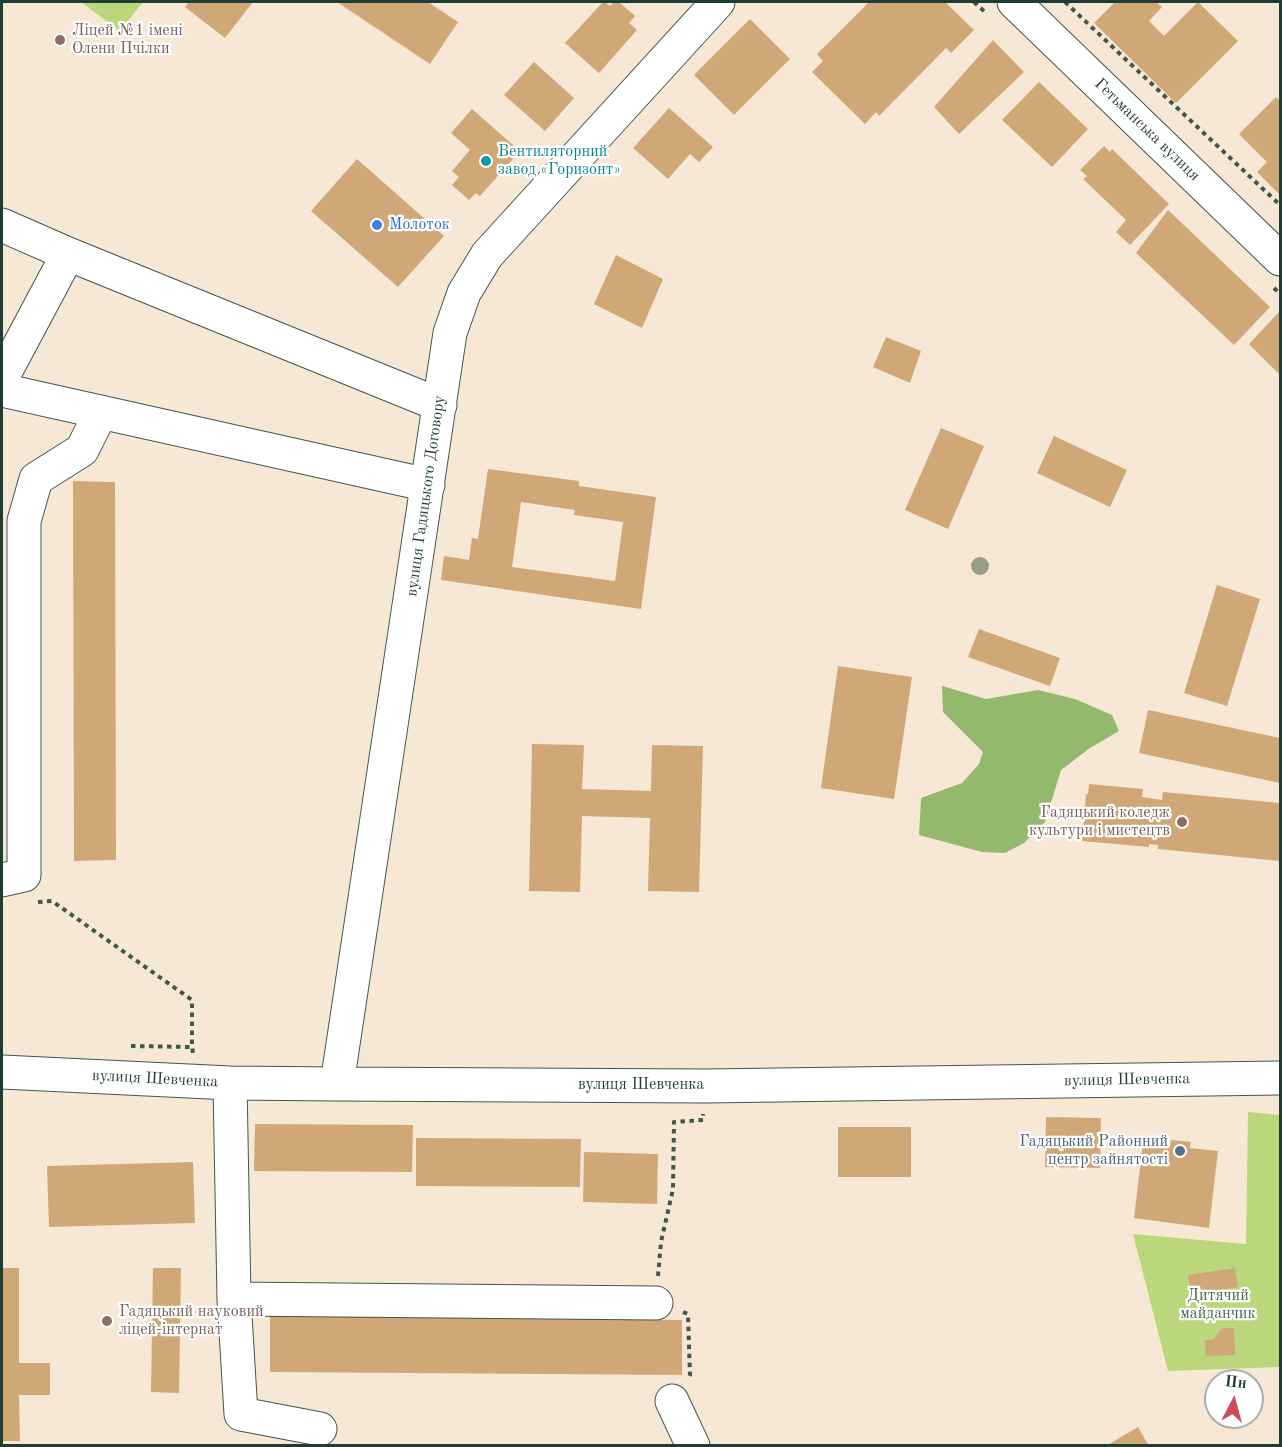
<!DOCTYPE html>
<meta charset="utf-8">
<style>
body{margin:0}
#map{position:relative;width:1282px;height:1447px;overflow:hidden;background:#f7e8d5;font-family:"Old Standard TT",serif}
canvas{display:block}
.frame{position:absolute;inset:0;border:3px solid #1f3d34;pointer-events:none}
.north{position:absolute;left:1204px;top:1369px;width:60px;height:60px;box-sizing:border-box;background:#fff;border:2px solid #a5b1ae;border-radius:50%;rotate:6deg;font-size:16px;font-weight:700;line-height:24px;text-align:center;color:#1f3d34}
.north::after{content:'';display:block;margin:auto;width:21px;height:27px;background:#d1495b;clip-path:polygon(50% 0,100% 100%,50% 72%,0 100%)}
</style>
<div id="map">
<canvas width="1282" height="1447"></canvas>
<div class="frame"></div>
<div class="north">Пн</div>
</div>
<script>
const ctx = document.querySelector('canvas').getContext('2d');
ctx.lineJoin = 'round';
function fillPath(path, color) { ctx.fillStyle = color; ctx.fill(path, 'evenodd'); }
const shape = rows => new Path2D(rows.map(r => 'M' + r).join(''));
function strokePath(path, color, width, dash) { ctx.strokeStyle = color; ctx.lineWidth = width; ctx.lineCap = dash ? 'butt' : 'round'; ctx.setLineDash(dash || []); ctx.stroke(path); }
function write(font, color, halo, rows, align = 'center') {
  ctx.font = font + ' "Old Standard TT",serif'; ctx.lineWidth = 4.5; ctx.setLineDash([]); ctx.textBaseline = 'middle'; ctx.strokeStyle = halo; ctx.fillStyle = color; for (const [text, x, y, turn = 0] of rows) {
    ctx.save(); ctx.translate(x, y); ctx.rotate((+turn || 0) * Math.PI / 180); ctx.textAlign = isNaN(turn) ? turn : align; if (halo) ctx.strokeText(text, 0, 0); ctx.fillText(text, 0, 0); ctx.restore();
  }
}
fillPath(shape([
 [81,2,143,2,120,31],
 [1248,1112,1280,1115,1280,1367,1168,1371,1133,1234,1246,1244]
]), '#bbd77c');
fillPath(shape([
 [942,686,986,699,1038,690,1075,699,1112,715,1119,731,1090,748,1061,770,1045,822,1024,843,1005,853,982,852,919,835,921,798,962,783,979,764,983,752,943,712]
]), '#94b86c');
fillPath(shape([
 [189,2,253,2,225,38,185,7],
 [337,2,428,2,458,22,430,64],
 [603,2,605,2,610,6,614,2,619,2,635,16,629,23,637,30,599,73,565,43],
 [869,2,945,2,974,30,951,53,946,48,879,116,876,112,865,124,812,72,823,61,817,54],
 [1115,2,1156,2,1162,7,1149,21,1164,36,1198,2,1238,41,1176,103,1094,23],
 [750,19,790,59,734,115,694,75],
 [993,40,1024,72,959,134,934,107],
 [534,62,574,98,545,131,504,95],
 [1039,82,1088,129,1052,167,1002,120],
 [1276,97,1280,101,1280,195,1257,172,1267,162,1239,134],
 [669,108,713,147,699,162,690,154,668,179,633,148],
 [472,109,520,151,480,196,476,193,469,200,452,185,459,177,452,171,470,150,451,133],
 [1104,146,1110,152,1112,149,1169,204,1130,245,1116,232,1126,220,1083,179,1087,176,1080,170],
 [357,159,444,236,398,287,311,211],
 [1168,210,1270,307,1234,345,1136,253],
 [616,255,663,279,642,328,594,304],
 [1280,311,1280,375,1249,344],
 [886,337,921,351,910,383,873,367],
 [941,428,984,446,948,529,905,510],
 [1054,436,1127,470,1110,507,1037,473],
 [488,469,579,481,579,486,656,497,641,609,441,580,444,556,469,560,472,538,478,539],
 [521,502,575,510,574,515,623,522,615,581,512,567],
 [73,481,115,482,116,860,74,861],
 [1217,585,1260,599,1227,706,1184,693],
 [979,629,1060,658,1050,686,968,657],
 [838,666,912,677,894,799,821,788],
 [1148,710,1280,738,1280,783,1139,753],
 [532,744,584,745,582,789,651,791,652,745,703,746,699,892,648,891,650,818,582,816,580,892,529,891],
 [1089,784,1143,789,1142,797,1162,800,1163,792,1280,803,1280,861,1158,849,1158,845,1149,844,1149,847,1082,841,1086,794,1088,794],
 [1046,1117,1101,1118,1100,1168,1045,1167],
 [255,1124,413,1125,412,1172,254,1171],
 [838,1127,911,1127,911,1177,838,1177],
 [416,1138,581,1139,580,1187,416,1186],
 [1171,1140,1191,1142,1190,1148,1218,1151,1209,1228,1134,1218,1143,1142,1170,1146],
 [584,1152,658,1154,657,1204,583,1202],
 [193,1162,195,1223,49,1227,47,1166],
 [2,1268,19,1268,19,1363,50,1363,50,1395,19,1395,20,1441,2,1441],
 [153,1268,181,1268,179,1393,151,1392],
 [1235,1268,1238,1287,1191,1295,1188,1275],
 [270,1316,682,1320,682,1375,270,1372],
 [1222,1328,1234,1328,1235,1355,1206,1356,1205,1340,1213,1340],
 [1138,1427,1149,1446,1106,1446]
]), '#d0a877');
const minor = shape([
 [1014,2,1280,259],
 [2,225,68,254],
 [2,378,68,254,440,405],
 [2,390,428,485],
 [2,880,24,875,24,521,36,479,82,450,101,412],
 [2,1072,230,1083,337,1084,705,1086,1280,1078],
 [230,1083,234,1299,656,1303],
 [337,1084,450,333,464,293,487,255,718,2],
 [234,1299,241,1414,320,1429],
 [672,1401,693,1446]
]);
strokePath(minor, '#3f574c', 35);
strokePath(shape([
 [974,2,986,13],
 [1065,2,1280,205],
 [1274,288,1280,294],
 [38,902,52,901,192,1000,192,1047,193,1053],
 [131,1046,192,1047],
 [658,1276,661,1242,673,1189,674,1122,703,1120,703,1114],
 [683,1312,688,1314,690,1375,688,1379]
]), '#3f574c', 4, [4.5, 4.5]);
strokePath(minor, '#fff', 33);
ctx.fillStyle = '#969f86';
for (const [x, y] of [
 [980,566]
]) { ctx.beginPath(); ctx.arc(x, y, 9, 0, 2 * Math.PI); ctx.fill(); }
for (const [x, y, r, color] of [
 [60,40,6,"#8d6e63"],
 [486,161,6,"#0f9aa8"],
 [377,225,6,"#3f7fe0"],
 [1182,822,6,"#8d6e63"],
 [1180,1151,6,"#5c6f8a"],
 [107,1321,6,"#8d6e63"]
]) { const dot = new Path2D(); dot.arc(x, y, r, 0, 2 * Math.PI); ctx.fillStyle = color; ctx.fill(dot); strokePath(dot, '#fff', 2); }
write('16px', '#785e54', '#fff', [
 ["Ліцей №1 імені",72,31],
 ["Олени Пчілки",72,49],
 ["Гадяцький коледж",1170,813,"right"],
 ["культури і мистецтв",1170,831,"right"],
 ["Гадяцький науковий",119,1312],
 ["ліцей-інтернат",119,1330]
], 'left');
write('16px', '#1f3d34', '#fff', [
 ["Гетьманська вулиця",1147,130,44],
 ["вулиця Гадяцького Договору",426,496,-82],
 ["вулиця Шевченка",155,1079,3],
 ["вулиця Шевченка",1127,1080,-1],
 ["вулиця Шевченка",641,1085]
]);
write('16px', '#0d838f', '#fff', [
 ["Вентиляторний",498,152],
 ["завод «Горизонт»",498,170]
], 'left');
write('16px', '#366cbe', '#fff', [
 ["Молоток",389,225]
], 'left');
write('16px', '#4e5e75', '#fff', [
 ["Гадяцький Районний",1168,1142],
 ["центр зайнятості",1168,1160]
], 'right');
write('16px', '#466446', '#fff', [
 ["Дитячий",1218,1296],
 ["майданчик",1218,1314]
]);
</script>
